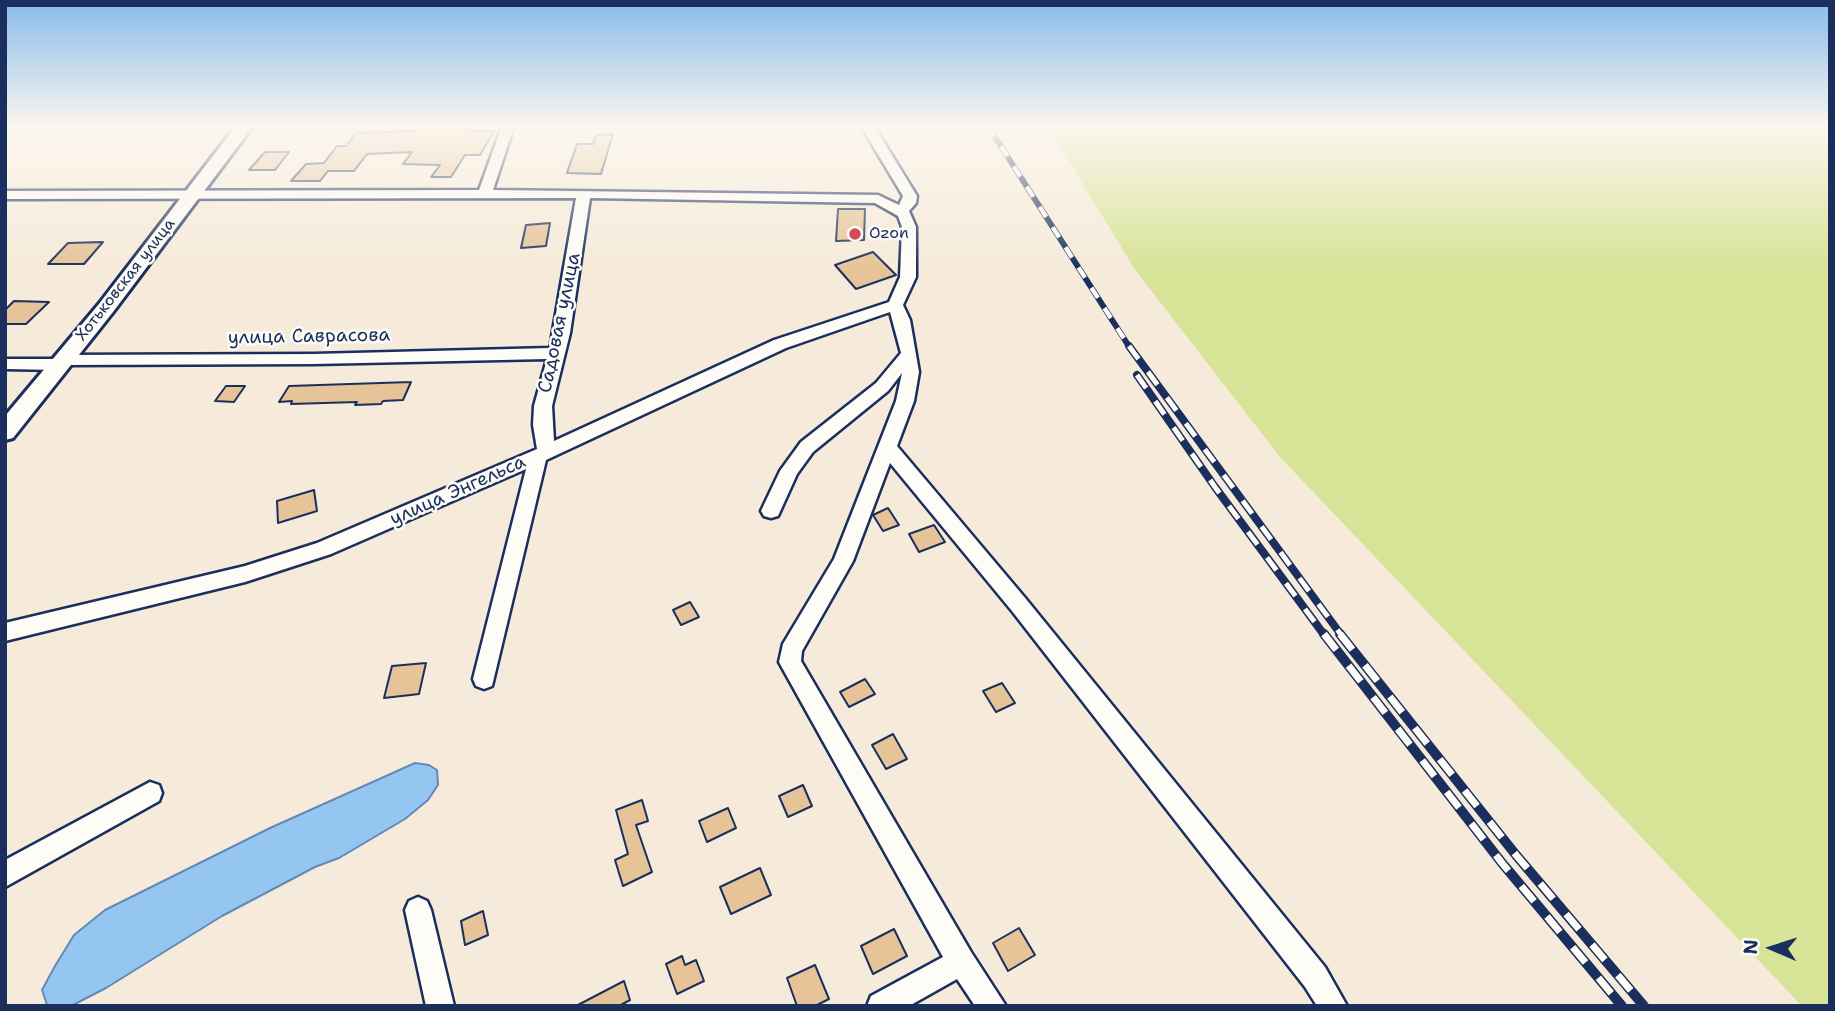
<!DOCTYPE html>
<meta charset="utf-8">
<style>
body{margin:0}
#map{position:relative;width:1835px;height:1011px;overflow:hidden;background:#f6ebda;font-family:"Shantell Sans",sans-serif}
canvas{display:block}
.frame{position:absolute;inset:0;border:7px solid #1b2f5e;pointer-events:none}
.north{position:absolute;left:1737px;top:913px;width:70px;height:70px;-webkit-text-stroke:5px #fdfcf7;paint-order:stroke;rotate:273deg;font-size:19px;font-weight:700;line-height:28px;text-align:center;color:#1b2f5e}
.north::after{content:'';display:block;margin:auto;width:24px;height:32px;background:#1b2f5e;clip-path:polygon(50% 0,100% 100%,50% 72%,0 100%)}
</style>
<div id="map">
<canvas width="1835" height="1011"></canvas>
<div class="frame"></div>
<div class="north">N</div>
</div>
<script>
const ctx = document.querySelector('canvas').getContext('2d');
ctx.lineJoin = 'round';
function fillPath(path, color) { ctx.fillStyle = color; ctx.fill(path, 'evenodd'); }
const shape = rows => new Path2D(rows.map(r => 'M' + r).join(''));
function strokePath(path, color, width, dash) { ctx.strokeStyle = color; ctx.lineWidth = width; ctx.lineCap = dash ? 'butt' : 'round'; ctx.setLineDash(dash || []); ctx.stroke(path); }
function write(font, color, halo, rows, align = 'center') {
  ctx.font = font + ' "Shantell Sans",sans-serif'; ctx.lineWidth = 5; ctx.setLineDash([]); ctx.textBaseline = 'middle'; ctx.strokeStyle = halo; ctx.fillStyle = color; for (const [text, x, y, turn = 0] of rows) {
    ctx.save(); ctx.translate(x, y); ctx.rotate((+turn || 0) * Math.PI / 180); ctx.textAlign = isNaN(turn) ? turn : align; if (halo) ctx.strokeText(text, 0, 0); ctx.fillText(text, 0, 0); ctx.restore();
  }
}
fillPath(shape([
 [1047,126,1830,126,1830,1006,1802,1006,1280,457,1136,271]
]), '#d7e396');
const water = shape([
 [415,763,429,765,437,770,438,785,428,800,405,819,339,858,315,867,222,916,106,988,71,1006,47,1005,42,990,55,966,74,935,105,910,270,828,415,763]
]);
fillPath(water, '#95c5f1');
strokePath(water, '#6489b6', 2);
const building = shape([
 [417,126,470,126,467,131,494,131,480,155,465,155,451,177,431,177,440,165,403,164,412,152,367,154,354,171,328,171,320,181,291,181,306,164,324,163,337,146,346,146,356,133,414,131,417,126],
 [613,134,601,174,567,173,577,144,593,144,596,135,613,134],
 [265,152,289,152,275,170,249,170,265,152],
 [838,209,865,209,864,240,836,241,838,209],
 [550,223,546,246,521,248,526,225,550,223],
 [103,242,84,264,48,264,68,243,103,242],
 [873,252,896,275,856,289,835,265,873,252],
 [14,301,49,302,26,324,5,324,5,310,14,301],
 [411,382,403,400,383,401,381,404,355,405,357,402,291,404,292,401,279,402,289,386,411,382],
 [226,386,245,386,234,402,215,401,226,386],
 [314,490,317,511,278,523,277,501,314,490],
 [888,508,899,525,883,531,873,515,888,508],
 [934,525,945,542,919,552,909,534,934,525],
 [690,602,699,617,681,625,673,610,690,602],
 [426,663,419,694,384,698,392,666,426,663],
 [865,679,875,694,849,707,840,692,865,679],
 [1002,683,1015,703,996,712,983,691,1002,683],
 [893,734,907,759,886,769,872,745,893,734],
 [803,785,812,806,788,817,779,796,803,785],
 [642,800,648,821,636,825,652,872,623,886,615,860,628,854,616,810,642,800],
 [728,808,736,828,707,842,699,821,728,808],
 [760,868,771,895,731,914,720,887,760,868],
 [483,911,488,935,465,945,461,921,483,911],
 [1019,928,1035,955,1008,971,993,943,1019,928],
 [894,929,907,956,873,974,861,946,894,929],
 [682,956,685,965,696,960,704,981,677,994,666,964,682,956],
 [815,965,829,999,815,1006,797,1006,787,978,815,965],
 [624,981,630,1000,619,1006,576,1006,624,981]
]);
fillPath(building, '#e6c498');
strokePath(building, '#1b2f5e', 2);
const minor = shape([
 [502,126,514,126,493,190,878,195,899,205,903,196,861,126,874,126,917,196,916,203,909,211,916,227,916,277,903,305,910,320,919,372,914,401,897,446,1026,599,1325,967,1347,1006,1317,1006,1305,987,1012,611,890,463,853,561,802,651,801,661,971,952,1006,1006,975,1006,957,979,909,1006,867,1006,871,996,943,957,779,662,783,644,834,559,896,401,902,373,888,391,813,452,797,474,778,516,771,518,764,516,761,511,780,471,801,442,876,383,901,353,890,312,786,348,546,460,492,686,484,689,476,686,473,679,526,469,331,554,245,582,5,641,5,623,245,566,317,543,537,449,533,425,534,406,547,359,314,364,67,365,59,370,5,369,5,359,55,359,63,355,314,354,550,348,576,198,5,199,5,191,479,190,502,126],
 [590,198,875,203,898,216,902,227,900,277,889,302,774,340,554,441,552,406,570,333,590,198],
 [150,782,159,785,162,793,159,801,5,887,5,860,150,782],
 [418,897,427,901,431,910,454,1006,426,1006,405,910,409,901,418,897]
]);
const major = shape([
 [236,126,253,126,113,312,13,438,5,440,5,416,99,304,236,126]
]);
strokePath(minor, '#1b2f5e', 5);
strokePath(major, '#1b2f5e', 6);
fillPath(minor, '#fdfcf7');
fillPath(major, '#fdfcf7');
const railFar2 = shape([
 [988,126,1130,348]
]);
const railFar1 = shape([
 [1129,346,1342,636],
 [1137,375,1215,487,1325,636]
]);
const rail = shape([
 [1324,634,1502,863,1622,1006],
 [1340,634,1516,855,1644,1006]
]);
strokePath(railFar2, '#1b2f5e', 6);
strokePath(railFar1, '#1b2f5e', 8);
strokePath(rail, '#1b2f5e', 10);
strokePath(railFar2, '#fdfcf7', 4.5, [12]);
strokePath(railFar1, '#fdfcf7', 5, [16]);
strokePath(rail, '#fdfcf7', 7, [20]);
const sky = ctx.createLinearGradient(0, 0, 0, 268);
sky.addColorStop(0, '#87bbec');
sky.addColorStop(0.47, '#fbf6ee');
sky.addColorStop(1, '#fbf6ee00');
ctx.fillStyle = sky;
ctx.fillRect(0, 0, 1835, 268);
for (const [x, y, r, color] of [
 [855,234,7,"#d1495b"]
]) { const dot = new Path2D(); dot.arc(x, y, r, 0, 2 * Math.PI); ctx.fillStyle = color; ctx.fill(dot); strokePath(dot, '#fdfcf7', 2.5); }
write('16px', '#1b2f5e', '#fdfcf7', [
 ["Ozon",869,234]
], 'left');
write('16px', '#1b2f5e', '#fdfcf7', [
 ["Хотьковская улица",126,280,-52]
]);
write('19px', '#1b2f5e', '#fdfcf7', [
 ["Садовая улица",560,323,-78],
 ["улица Саврасова",309,337,-1],
 ["улица Энгельса",458,491,-24]
]);
</script>
